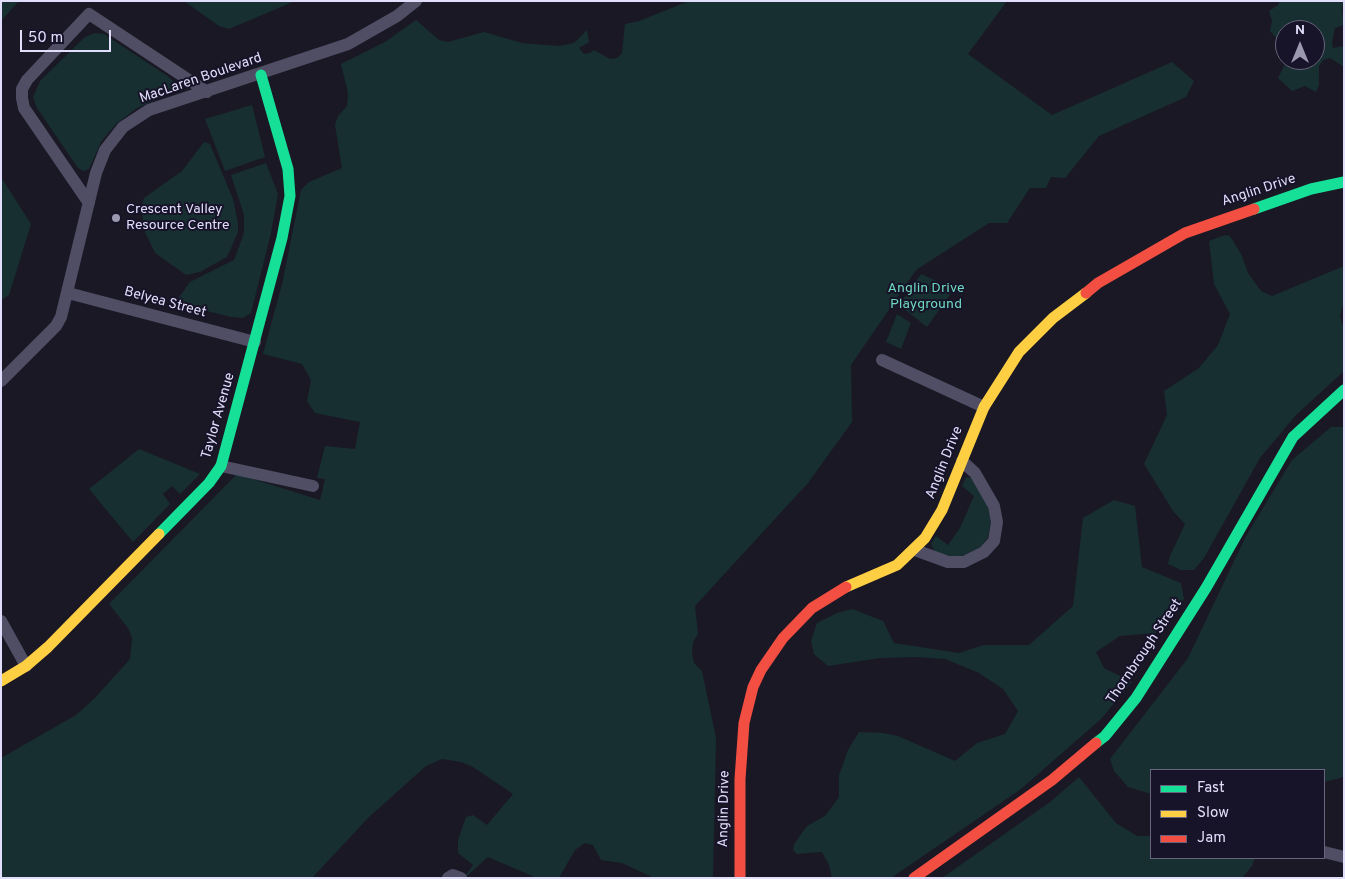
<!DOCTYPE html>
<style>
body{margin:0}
#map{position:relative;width:1345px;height:879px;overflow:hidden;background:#1a1824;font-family:Overpass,sans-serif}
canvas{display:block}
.frame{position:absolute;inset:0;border:2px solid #e1defc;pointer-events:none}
.legend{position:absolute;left:1150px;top:769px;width:175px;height:90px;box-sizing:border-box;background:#171329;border:1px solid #68647d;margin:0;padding:6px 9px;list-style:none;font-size:15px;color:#e1defc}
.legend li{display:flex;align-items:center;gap:10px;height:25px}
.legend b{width:25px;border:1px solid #68647d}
.north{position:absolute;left:1275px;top:20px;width:50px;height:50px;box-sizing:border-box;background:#171329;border:1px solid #68647d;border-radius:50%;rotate:0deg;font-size:14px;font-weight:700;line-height:20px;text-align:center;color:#e1defc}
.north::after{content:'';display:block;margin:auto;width:18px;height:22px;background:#9b99b0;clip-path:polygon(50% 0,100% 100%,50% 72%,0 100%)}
.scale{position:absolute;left:20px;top:30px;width:91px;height:22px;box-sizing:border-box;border:2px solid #e1defc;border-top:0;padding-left:6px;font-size:15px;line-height:18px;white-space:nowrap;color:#e1defc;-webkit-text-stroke:4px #171329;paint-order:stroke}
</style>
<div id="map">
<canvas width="1345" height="879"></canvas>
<div class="frame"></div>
<ul class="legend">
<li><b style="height:6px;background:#16e098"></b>Fast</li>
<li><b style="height:6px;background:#ffcf43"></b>Slow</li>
<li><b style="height:6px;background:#f24e42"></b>Jam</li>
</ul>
<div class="north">N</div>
<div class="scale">50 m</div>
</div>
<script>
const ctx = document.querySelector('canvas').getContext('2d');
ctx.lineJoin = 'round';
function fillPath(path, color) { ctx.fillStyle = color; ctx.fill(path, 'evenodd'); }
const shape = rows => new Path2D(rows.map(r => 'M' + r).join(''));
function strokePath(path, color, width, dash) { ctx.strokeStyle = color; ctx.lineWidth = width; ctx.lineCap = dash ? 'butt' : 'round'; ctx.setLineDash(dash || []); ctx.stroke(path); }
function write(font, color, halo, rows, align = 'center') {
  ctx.font = font + ' Overpass,sans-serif'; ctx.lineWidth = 4; ctx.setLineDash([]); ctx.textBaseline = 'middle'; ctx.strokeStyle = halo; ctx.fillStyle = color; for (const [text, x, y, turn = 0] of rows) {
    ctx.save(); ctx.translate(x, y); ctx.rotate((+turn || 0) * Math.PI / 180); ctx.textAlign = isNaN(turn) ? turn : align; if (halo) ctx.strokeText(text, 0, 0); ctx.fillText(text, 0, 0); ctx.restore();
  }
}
fillPath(shape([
 [1,1,19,1,1,21],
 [184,1,295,1,229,29,219,26],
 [689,1,1007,1,968,54,1052,115,1172,62,1194,81,1186,97,1099,136,1065,178,1051,177,1046,188,1030,188,1007,223,989,223,916,270,851,365,852,422,808,483,695,606,698,634,693,642,692,653,694,663,702,671,716,738,713,878,654,878,622,863,601,860,593,845,585,843,575,850,559,878,537,878,488,857,467,876,466,875,473,865,458,853,458,840,466,817,473,815,487,825,513,794,473,767,461,762,442,759,426,766,369,817,312,878,1,878,1,758,76,715,94,699,130,659,132,638,128,628,109,604,237,474,320,500,325,479,317,478,325,446,355,449,360,422,315,413,307,401,311,380,302,364,263,354,282,284,301,190,309,182,342,168,335,125,338,116,347,106,348,93,341,64,385,42,416,20,439,40,448,42,484,32,522,43,559,46,574,43,587,30,589,42,579,48,584,54,590,53,594,50,610,59,617,58,622,53,625,24,639,21],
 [1280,1,1344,1,1342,9,1344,25,1335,28,1332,42,1333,48,1344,46,1344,67,1330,58,1323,60,1319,66,1319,85,1316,92,1305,86,1292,91,1278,78,1287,60,1315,60,1315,30,1285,30,1285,42,1278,40,1270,31,1272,21,1269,11,1278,5],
 [95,33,104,34,166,75,173,81,175,88,173,92,137,108,117,123,101,142,89,169,84,171,78,168,37,108,33,97,40,81,85,37],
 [252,105,265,157,225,171,205,119],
 [204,142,210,144,233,199,238,223,238,232,227,257,200,272,186,275,155,253,145,232,141,208,144,198,182,171],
 [266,163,278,194,271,233,251,313,243,318,231,317,175,303,190,282,234,260,244,233,244,215,231,175],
 [1,177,31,224,9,295,1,300],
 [1225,235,1230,236,1241,254,1248,273,1261,291,1272,296,1344,266,1344,301,1340,317,1344,328,1344,371,1296,415,1260,458,1204,558,1194,570,1181,570,1168,564,1170,556,1185,524,1173,511,1144,464,1167,415,1164,391,1199,368,1218,345,1230,314,1214,284,1209,241],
 [921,274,954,289,927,327,899,305],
 [897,314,911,323,901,349,886,342],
 [1331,427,1344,427,1344,777,1324,782,1324,770,1151,770,1151,794,1128,787,1114,771,1110,759,1188,658,1246,536,1292,460],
 [139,449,200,474,180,494,172,486,163,494,170,504,133,542,89,489],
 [966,477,971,478,988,507,991,520,988,537,982,546,966,555,955,557,935,552,931,544,936,536,948,545,960,528,974,496,962,486],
 [1114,500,1135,506,1142,567,1181,583,1184,599,1167,623,1155,633,1120,636,1096,652,1104,668,1132,682,1101,719,1021,789,891,878,832,878,829,865,822,852,797,854,793,850,794,844,807,826,825,816,839,797,839,775,848,750,859,732,883,733,898,736,955,761,977,743,1005,734,1018,711,1003,689,979,673,945,659,917,657,880,658,828,666,814,654,811,641,817,623,837,613,852,609,883,621,894,643,959,653,984,645,1029,645,1073,606,1083,518],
 [1079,777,1116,823,1137,836,1151,836,1151,858,1255,858,1252,866,1242,878,942,878,1050,802]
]), '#172f30');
strokePath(shape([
 [89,203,24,108,22,98,22,89,27,80,89,14,207,92],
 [68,293,255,342],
 [882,360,984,407],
 [1,381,56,326,61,317,96,173,105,150,123,127,149,110,348,44,397,16,416,1],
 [221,466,313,486],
 [915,550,948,562,964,562,984,552,994,541,997,522,994,506,975,473,962,461],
 [1,621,26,666],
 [1324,852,1344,857],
 [448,878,453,875,461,878]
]), '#4f4e64', 12);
strokePath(shape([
 [1254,209,1311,189,1344,182],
 [159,534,209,483,221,466,282,238,290,196,288,169,261,75],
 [1096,743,1105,736,1136,698,1206,588,1293,437,1344,390]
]), '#16e098', 11);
strokePath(shape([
 [846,587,897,565,925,538,942,510,984,407,1019,352,1053,318,1086,293],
 [1,681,26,666,48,647,159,534]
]), '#ffcf43', 11);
strokePath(shape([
 [1086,293,1098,283,1185,233,1254,209],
 [740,878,740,779,744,723,753,687,761,670,783,638,812,608,846,587],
 [914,878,1052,780,1096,743]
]), '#f24e42', 11);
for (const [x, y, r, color] of [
 [116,218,5,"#9b99b0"]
]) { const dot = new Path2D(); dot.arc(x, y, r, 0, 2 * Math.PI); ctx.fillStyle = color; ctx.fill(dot); strokePath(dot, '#171329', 2); }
write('14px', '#e1defc', '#171329', [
 ["MacLaren Boulevard",201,79,-19],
 ["Anglin Drive",1259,191,-18],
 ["Belyea Street",165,303,15],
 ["Taylor Avenue",219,416,-74],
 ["Anglin Drive",945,463,-68],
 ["Thornbrough Street",1145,652,-56],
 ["Anglin Drive",725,809,-89]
]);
write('14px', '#e1defc', '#171329', [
 ["Crescent Valley",126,210],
 ["Resource Centre",126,226]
], 'left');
write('14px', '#6ed8bd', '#171329', [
 ["Anglin Drive",926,289],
 ["Playground",926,305]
]);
</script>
